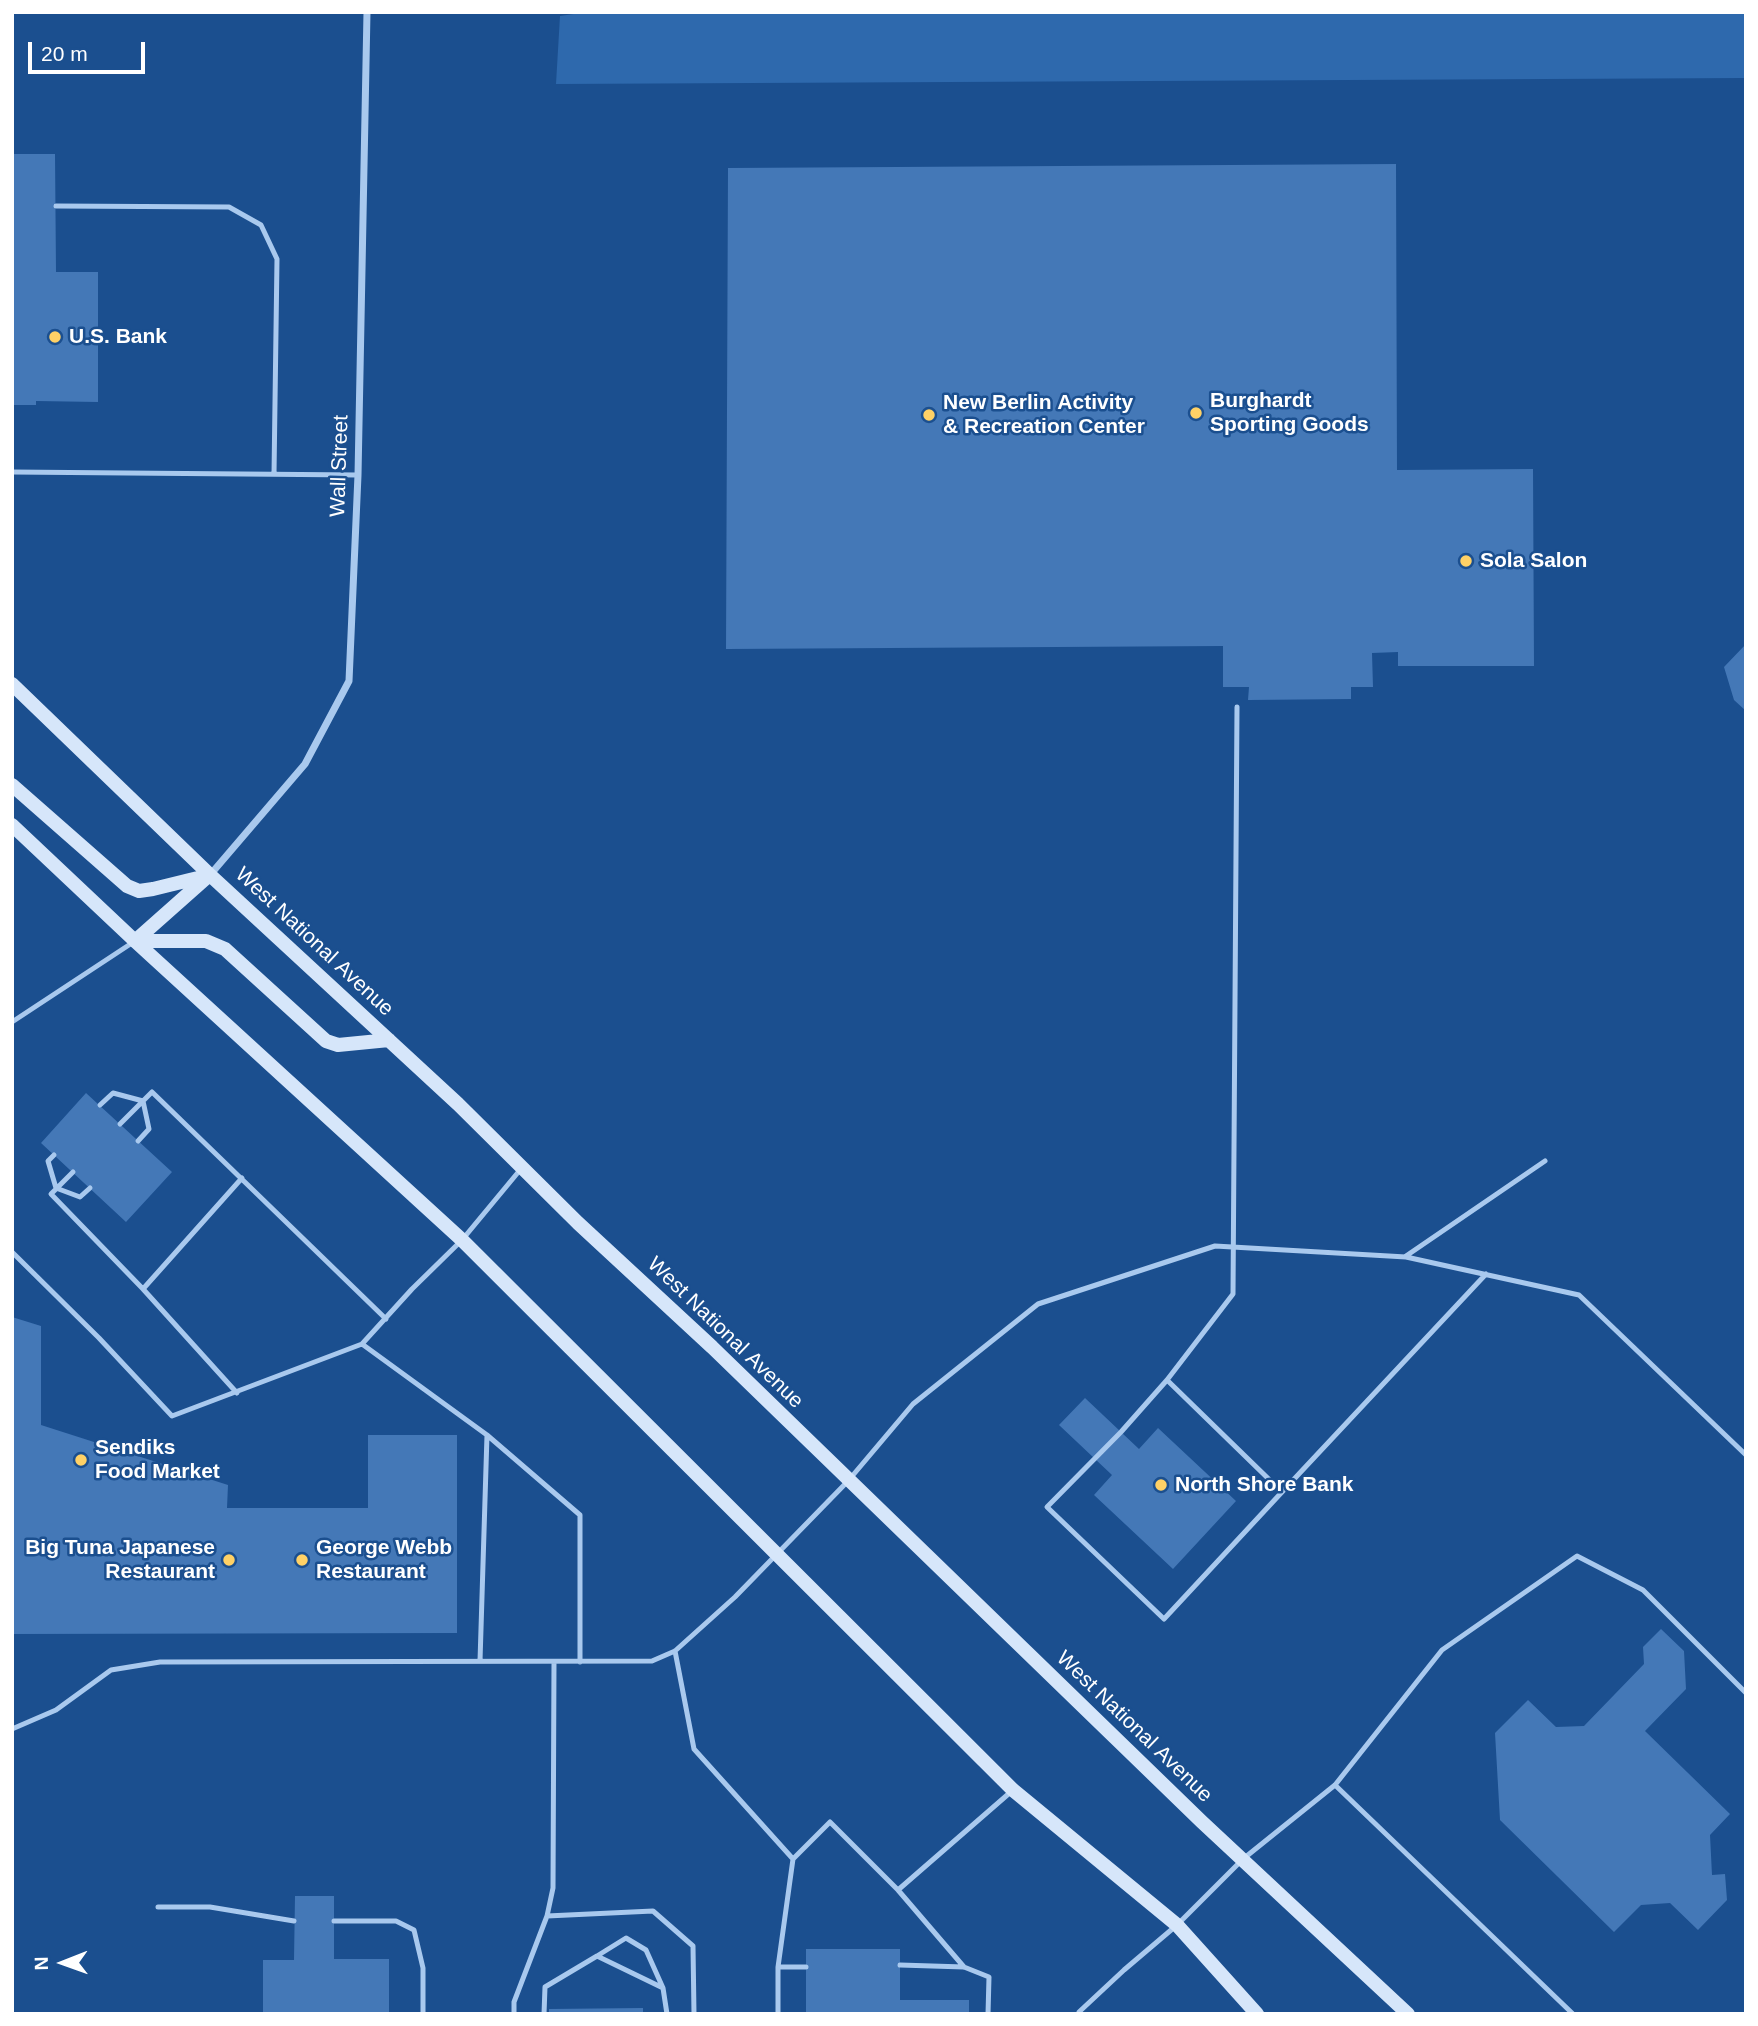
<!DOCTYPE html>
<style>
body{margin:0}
#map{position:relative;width:1758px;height:2026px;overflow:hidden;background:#1b4f8f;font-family:Helvetica,sans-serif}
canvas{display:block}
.frame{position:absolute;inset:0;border:14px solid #fff;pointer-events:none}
.north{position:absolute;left:28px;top:1928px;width:70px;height:70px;-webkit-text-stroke:5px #1b4f8f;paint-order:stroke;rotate:269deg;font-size:19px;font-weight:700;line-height:28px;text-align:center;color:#fff}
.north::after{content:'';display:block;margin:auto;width:24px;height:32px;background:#fff;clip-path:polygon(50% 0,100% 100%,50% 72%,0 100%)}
.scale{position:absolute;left:28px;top:42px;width:117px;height:32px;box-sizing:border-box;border:4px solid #fff;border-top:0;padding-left:9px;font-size:21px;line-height:24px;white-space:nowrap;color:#fff;-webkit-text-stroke:5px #1b4f8f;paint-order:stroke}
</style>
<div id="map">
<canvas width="1758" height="2026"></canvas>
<div class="frame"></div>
<div class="north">N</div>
<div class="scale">20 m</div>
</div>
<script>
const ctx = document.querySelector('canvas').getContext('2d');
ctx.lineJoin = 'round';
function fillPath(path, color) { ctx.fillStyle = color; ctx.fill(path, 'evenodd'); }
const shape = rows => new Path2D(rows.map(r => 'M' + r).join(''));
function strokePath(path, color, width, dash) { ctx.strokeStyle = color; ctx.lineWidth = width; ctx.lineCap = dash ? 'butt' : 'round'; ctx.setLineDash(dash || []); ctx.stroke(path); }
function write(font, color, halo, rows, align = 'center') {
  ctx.font = font + ' Helvetica,sans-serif'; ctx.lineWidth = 5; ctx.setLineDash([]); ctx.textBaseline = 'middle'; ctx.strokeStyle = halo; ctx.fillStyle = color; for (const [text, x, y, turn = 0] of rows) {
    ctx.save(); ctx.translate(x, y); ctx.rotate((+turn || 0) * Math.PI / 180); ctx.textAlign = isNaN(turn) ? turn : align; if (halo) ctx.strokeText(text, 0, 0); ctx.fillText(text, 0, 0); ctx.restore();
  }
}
fillPath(shape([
 [587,12,1746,12,1746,78,556,84,560,16]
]), '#2e69ad');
fillPath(shape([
 [12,154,55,154,56,272,98,272,98,402,36,401,36,405,12,405],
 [1396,164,1397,470,1533,469,1534,666,1398,666,1398,652,1372,653,1373,687,1351,687,1351,699,1248,700,1249,687,1223,687,1223,646,726,649,728,168],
 [1746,644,1746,711,1734,700,1724,667],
 [86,1093,172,1172,126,1222,41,1143],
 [12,1317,41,1326,41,1425,228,1485,227,1508,368,1508,368,1435,457,1435,457,1633,12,1634],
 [1085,1398,1139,1449,1158,1428,1236,1501,1173,1569,1094,1495,1112,1475,1059,1425],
 [1661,1629,1684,1651,1686,1689,1645,1731,1730,1814,1710,1835,1712,1875,1725,1874,1727,1900,1698,1930,1670,1903,1641,1905,1614,1932,1500,1820,1495,1733,1528,1700,1556,1727,1584,1726,1644,1664,1643,1647],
 [295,1896,334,1896,334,1959,389,1959,389,2014,263,2014,263,1960,294,1960],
 [806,1949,900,1949,900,2000,969,2000,969,2014,806,2014],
 [643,2008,643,2014,549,2014,549,2009]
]), '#4478b7');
strokePath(shape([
 [56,206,229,207,261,225,277,259,274,474],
 [12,472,358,475],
 [1237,707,1233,1294,1167,1380,1121,1432,1047,1507,1164,1619,1282,1492],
 [12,1022,135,941],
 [100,1105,113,1093,143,1101,149,1129,138,1141],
 [120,1124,152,1092,386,1319],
 [54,1155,48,1161,56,1188,80,1197,90,1188],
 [73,1172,51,1194,143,1289,237,1393],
 [12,1252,99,1338,172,1416,362,1344,412,1289,462,1240,520,1170],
 [1406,1256,1545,1161],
 [143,1289,242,1178],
 [362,1344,487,1435,480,1661],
 [1167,1380,1282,1492,1486,1274],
 [487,1435,580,1515,580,1662],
 [675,1651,694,1749,793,1859,830,1822,898,1890,1013,1790],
 [12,1729,56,1710,111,1670,160,1662,652,1661,675,1651,735,1597,848,1481,913,1404,1038,1304,1215,1246,1406,1257,1579,1295,1746,1455],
 [1335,1785,1573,2014],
 [898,1890,964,1967],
 [158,1907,210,1907,294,1921],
 [547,1916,653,1911,693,1946,694,2014],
 [334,1921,396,1921,414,1930,423,1968,423,2014],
 [597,1956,626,1938,646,1950,663,1988],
 [900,1965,964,1967,989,1977,988,2014],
 [778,1967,793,1859],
 [514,2014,514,2002,547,1916,553,1888,554,1662],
 [544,2014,545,1987,597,1956,663,1988,667,2014],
 [778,2014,778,1967,806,1967],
 [1079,2014,1079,2012,1124,1970,1177,1925,1243,1859,1335,1785,1442,1650,1577,1556,1643,1590,1746,1693]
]), '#a9c9ee', 5);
strokePath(shape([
 [210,875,305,764,349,681,358,475,367,12]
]), '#a9c9ee', 7);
strokePath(shape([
 [12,684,210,875,458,1104,578,1223,712,1347,1202,1822,1408,2014],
 [12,785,127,886,139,891,153,889,210,875],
 [12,825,135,941,462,1240,1013,1790,1177,1925,1257,2014],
 [135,941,206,941,225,949,326,1041,338,1045,389,1040],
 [135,941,206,878]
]), '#d6e6fa', 14);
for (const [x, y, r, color] of [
 [55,337,7,"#ffd166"],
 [1196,413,7,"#ffd166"],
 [929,415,7,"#ffd166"],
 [1466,561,7,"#ffd166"],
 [81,1460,7,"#ffd166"],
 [1161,1485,7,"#ffd166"],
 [229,1560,7,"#ffd166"],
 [302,1560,7,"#ffd166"]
]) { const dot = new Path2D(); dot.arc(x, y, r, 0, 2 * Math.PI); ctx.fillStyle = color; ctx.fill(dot); strokePath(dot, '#1b4f8f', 2.5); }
write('bold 21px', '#fff', '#1b4f8f', [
 ["U.S. Bank",69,337],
 ["Burghardt",1210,401],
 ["Sporting Goods",1210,425],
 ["New Berlin Activity",943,403],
 ["& Recreation Center",943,427],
 ["Sola Salon",1480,561],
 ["Sendiks",95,1448],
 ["Food Market",95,1472],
 ["North Shore Bank",1175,1485],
 ["Big Tuna Japanese",215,1548,"right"],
 ["Restaurant",215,1572,"right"],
 ["George Webb",316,1548],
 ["Restaurant",316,1572]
], 'left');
write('21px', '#fff', '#1b4f8f', [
 ["Wall Street",340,466,-88],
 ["West National Avenue",314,942,43],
 ["West National Avenue",725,1333,44],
 ["West National Avenue",1134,1727,44]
]);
</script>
